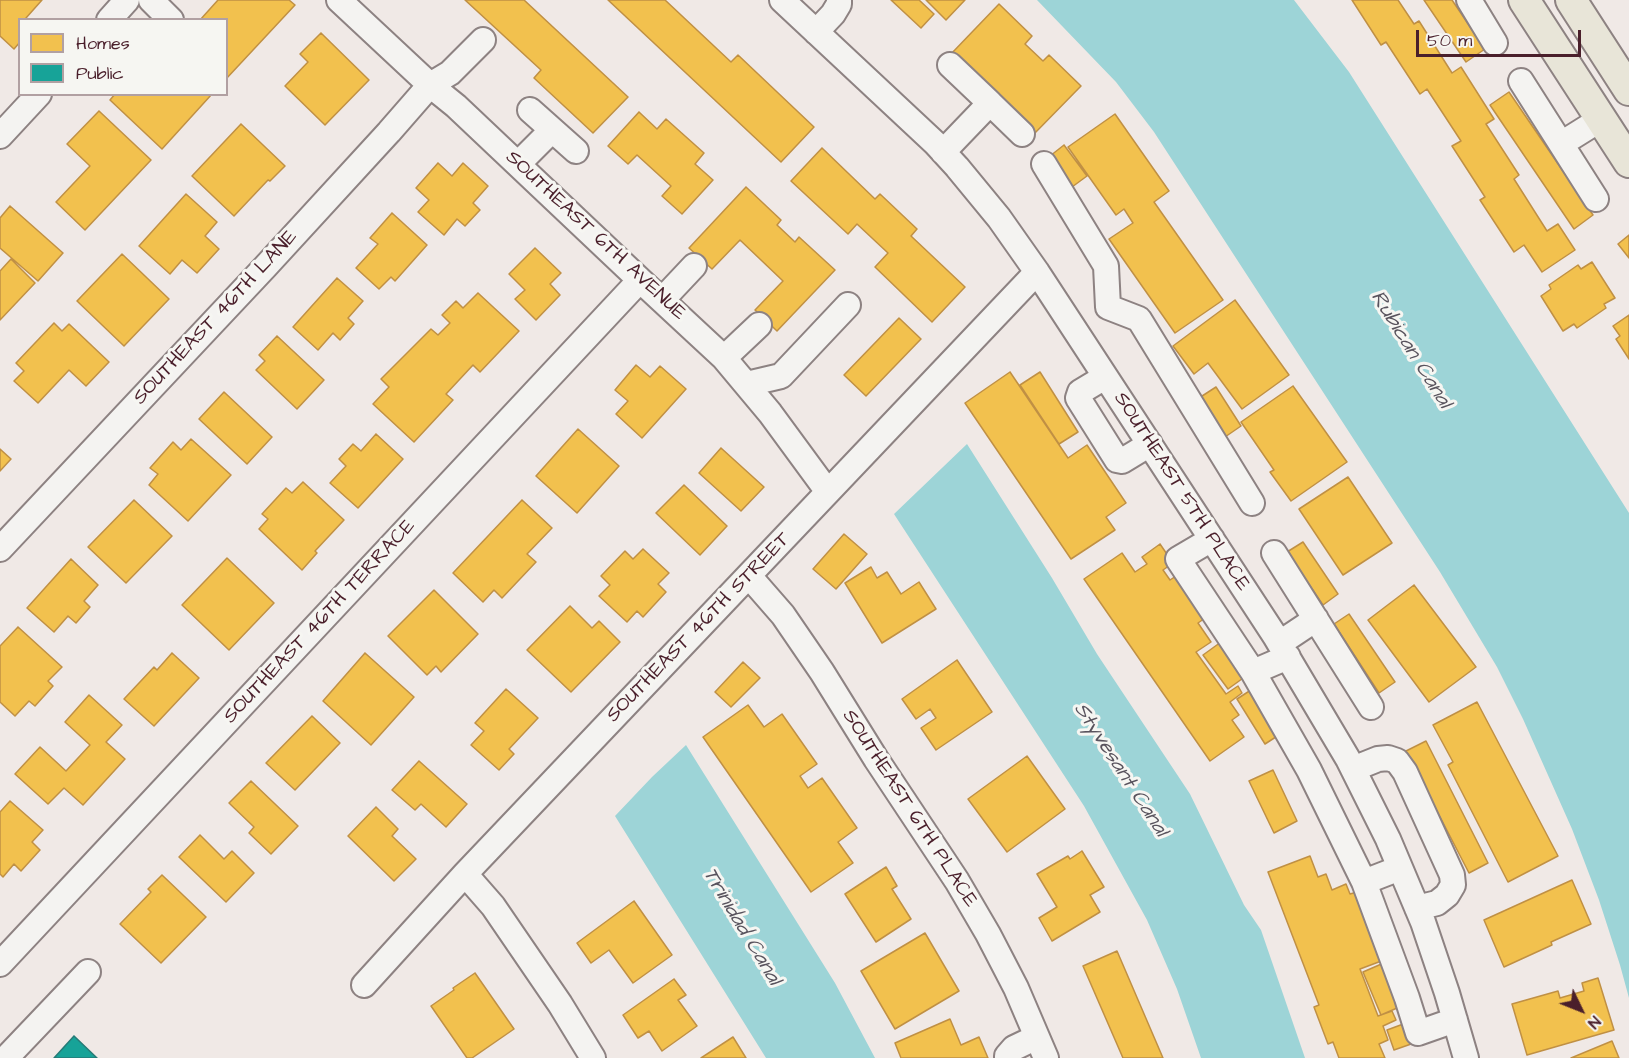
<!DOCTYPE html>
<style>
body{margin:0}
#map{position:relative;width:1629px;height:1058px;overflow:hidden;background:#f0e9e6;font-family:"Architects Daughter",sans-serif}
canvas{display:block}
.legend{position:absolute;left:18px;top:18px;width:210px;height:78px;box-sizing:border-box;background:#f6f6f2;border:2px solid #b1a0a2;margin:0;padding:8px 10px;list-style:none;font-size:18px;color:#4a1f2b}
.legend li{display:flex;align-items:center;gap:12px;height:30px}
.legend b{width:30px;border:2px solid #b1a0a2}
.north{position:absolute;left:1551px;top:980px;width:60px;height:60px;-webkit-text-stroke:4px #f6f6f2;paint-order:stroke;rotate:133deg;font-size:16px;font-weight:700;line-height:24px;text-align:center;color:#4a1f2b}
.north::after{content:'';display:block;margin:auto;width:21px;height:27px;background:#4a1f2b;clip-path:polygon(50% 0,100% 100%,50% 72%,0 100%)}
.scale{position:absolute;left:1416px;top:30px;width:165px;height:27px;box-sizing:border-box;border:3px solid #4a1f2b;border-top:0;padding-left:8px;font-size:18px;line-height:21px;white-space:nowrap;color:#4a1f2b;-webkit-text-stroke:4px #f6f6f2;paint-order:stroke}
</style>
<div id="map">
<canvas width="1629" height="1058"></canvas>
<ul class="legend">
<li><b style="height:16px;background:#f2c14e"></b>Homes</li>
<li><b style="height:16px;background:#17a398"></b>Public</li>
</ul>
<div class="north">N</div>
<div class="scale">50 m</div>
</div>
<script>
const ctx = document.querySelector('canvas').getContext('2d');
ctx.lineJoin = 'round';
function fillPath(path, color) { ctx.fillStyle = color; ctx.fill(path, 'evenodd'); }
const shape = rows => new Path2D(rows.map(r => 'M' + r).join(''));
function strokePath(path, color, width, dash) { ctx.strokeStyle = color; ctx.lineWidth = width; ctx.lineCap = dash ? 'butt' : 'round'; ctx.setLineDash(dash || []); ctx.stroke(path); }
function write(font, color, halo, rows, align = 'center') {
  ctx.font = font + ' "Architects Daughter",sans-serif'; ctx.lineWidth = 6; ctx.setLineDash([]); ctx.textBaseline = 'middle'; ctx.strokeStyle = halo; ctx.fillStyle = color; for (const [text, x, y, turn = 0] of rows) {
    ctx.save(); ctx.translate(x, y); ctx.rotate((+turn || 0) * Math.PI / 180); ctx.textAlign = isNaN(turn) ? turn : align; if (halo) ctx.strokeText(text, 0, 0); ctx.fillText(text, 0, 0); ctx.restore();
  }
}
fillPath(shape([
 [1037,0,1294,0,1349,72,1629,513,1629,998,1620,965,1599,900,1572,829,1523,719,1497,667,1440,572,1154,132,1116,82],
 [967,444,1052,578,1097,654,1190,794,1244,905,1261,930,1305,1058,1201,1058,1177,989,1147,920,1084,806,894,514],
 [686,745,835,983,875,1058,766,1058,615,816,652,777]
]), '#9dd4d7');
const homes = shape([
 [0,0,42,0,26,18,27,20,20,20,20,42,14,49,0,36,0,0],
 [218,0,289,0,295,5,226,79,226,20,200,20,218,0],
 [465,0,524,0,628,97,593,133,534,78,541,70,465,0],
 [608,0,665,0,731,62,738,55,814,127,781,162,608,0],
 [891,0,919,0,934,14,921,28,891,0],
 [926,0,965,0,946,20,926,0],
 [1352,0,1398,0,1414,24,1419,21,1452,73,1461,67,1494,119,1486,124,1519,175,1514,179,1547,231,1558,224,1575,250,1542,272,1524,245,1514,252,1480,200,1485,197,1452,146,1461,141,1427,89,1420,94,1386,42,1381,45,1352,0],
 [1424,0,1452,0,1485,49,1466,62,1424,0],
 [999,4,1032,36,1025,44,1043,61,1049,55,1081,86,1033,135,950,55,999,4],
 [321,33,369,80,325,125,285,86,308,62,300,54,321,33],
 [1509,92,1593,215,1574,229,1490,105,1509,92],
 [115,94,212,94,162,149,110,100,115,94],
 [99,111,151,160,85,230,56,202,90,166,67,144,99,111],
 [639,112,657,129,666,119,704,153,695,164,713,180,682,214,662,196,671,186,637,155,628,164,608,146,639,112],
 [1115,114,1169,191,1154,202,1223,300,1175,333,1109,239,1133,223,1124,209,1116,215,1068,147,1115,114],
 [241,124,285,166,270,181,268,180,234,216,192,176,241,124],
 [1064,145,1087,176,1072,187,1050,156,1064,145],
 [822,148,875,199,880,194,917,229,911,236,965,287,932,322,875,267,888,253,857,224,848,234,791,181,822,148],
 [438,163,452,176,463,163,488,186,473,203,480,210,465,226,457,219,444,235,418,212,429,200,416,188,438,163],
 [746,187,781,220,777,225,795,242,799,237,835,270,777,331,755,310,783,281,740,240,712,269,689,248,746,187],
 [186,194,217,222,205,236,219,249,197,273,182,260,170,274,139,246,186,194],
 [10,206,63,253,38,281,0,248,0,218,10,206],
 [392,213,427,245,395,281,391,277,379,289,356,268,378,244,370,238,392,213],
 [1629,235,1629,258,1618,244,1629,235],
 [535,248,561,273,550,284,560,295,536,320,515,299,525,290,509,274,535,248],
 [122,254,169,299,124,346,77,301,122,254],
 [11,259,35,283,0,320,0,271,11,259],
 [1592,262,1615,298,1604,304,1606,308,1577,328,1574,324,1563,331,1541,296,1551,289,1549,285,1578,265,1581,269,1592,262],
 [337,278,363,301,348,318,354,324,340,340,333,333,318,350,293,327,337,278],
 [478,293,519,331,480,372,473,365,446,394,453,400,414,442,373,404,389,387,381,379,431,329,438,335,450,323,442,315,456,301,463,308,478,293],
 [1235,300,1289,375,1242,409,1208,363,1194,374,1173,346,1235,300],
 [1629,315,1629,359,1616,339,1620,336,1613,326,1629,315],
 [899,318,921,339,866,396,844,375,899,318],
 [54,323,62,331,69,324,109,362,86,386,69,370,38,403,14,381,24,371,16,363,54,323],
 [277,336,324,380,297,409,256,370,265,361,259,355,277,336],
 [636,365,650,377,660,366,686,389,642,438,616,414,628,401,615,390,636,365],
 [1010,372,1068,458,1087,445,1126,503,1106,517,1115,530,1071,559,965,403,1010,372],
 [1040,372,1078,432,1059,444,1020,385,1040,372],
 [1293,386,1347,462,1291,501,1270,472,1274,470,1241,422,1293,386],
 [1216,387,1241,426,1225,437,1199,398,1216,387],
 [224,392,272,437,247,464,199,419,224,392],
 [578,429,619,466,577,513,536,476,578,429],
 [376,434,403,459,358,508,330,483,346,466,339,459,353,444,361,451,376,434],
 [191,439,231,475,188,521,149,485,158,474,150,468,173,442,181,450,191,439],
 [721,448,764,487,741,511,699,473,721,448],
 [0,449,11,459,0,471,0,449],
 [1348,477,1392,543,1343,575,1299,509,1348,477],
 [303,482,344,520,315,551,317,553,302,570,259,529,268,519,262,514,286,488,292,493,303,482],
 [684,485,727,526,700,555,656,513,684,485],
 [134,500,172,536,126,583,88,547,134,500],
 [522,500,552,528,527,554,536,562,502,598,494,590,483,602,453,573,522,500],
 [844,534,867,554,836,589,813,569,844,534],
 [1303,542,1338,594,1323,605,1287,552,1303,542],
 [1160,544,1173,563,1163,570,1170,580,1179,574,1208,616,1198,623,1211,642,1196,652,1226,694,1238,686,1242,693,1230,702,1239,715,1232,720,1244,737,1210,761,1084,579,1122,553,1135,572,1147,564,1142,557,1160,544],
 [643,549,669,573,658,584,666,592,643,617,637,611,627,622,599,596,610,585,601,576,625,551,633,559,643,549],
 [227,558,274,603,229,650,182,605,227,558],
 [71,559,98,585,84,601,90,607,76,623,68,616,54,632,27,608,71,559],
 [871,567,877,578,887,572,901,594,919,582,936,609,882,643,845,583,871,567],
 [1414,585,1476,667,1429,702,1368,620,1414,585],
 [434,590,478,634,441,672,436,666,427,675,388,636,434,590],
 [570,606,592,628,599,621,620,642,571,692,527,650,570,606],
 [1349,614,1395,682,1379,693,1334,624,1349,614],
 [18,627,62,667,48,681,53,686,35,706,29,701,15,716,0,702,0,646,18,627],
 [1221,642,1246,676,1228,689,1203,655,1221,642],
 [172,653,199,678,154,726,124,699,154,667,157,670,172,653],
 [365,653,414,697,371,745,323,701,365,653],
 [957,660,992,712,936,750,921,728,936,718,930,709,916,719,902,699,957,660],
 [743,662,760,678,731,707,715,692,743,662],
 [1254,688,1282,733,1265,744,1237,699,1254,688],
 [506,689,538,718,509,749,514,754,499,770,471,745,484,731,475,723,506,689],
 [89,695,122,725,106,742,125,759,83,805,64,788,48,804,15,774,40,747,66,771,90,745,65,722,89,695],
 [1477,702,1558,856,1508,882,1448,765,1453,762,1433,725,1477,702],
 [748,705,764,727,782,714,817,764,800,776,808,788,822,778,857,828,838,842,853,863,811,892,703,737,748,705],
 [312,716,340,743,295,790,266,763,312,716],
 [1426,741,1488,863,1469,873,1406,751,1426,741],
 [1027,756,1065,809,1007,852,968,799,1027,756],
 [419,761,467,804,446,827,421,804,415,810,392,790,419,761],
 [1273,770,1297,821,1274,833,1249,781,1273,770],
 [251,781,298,826,271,854,249,833,254,827,229,803,251,781],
 [10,801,43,830,32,842,40,850,21,871,14,864,3,877,0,874,0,812,10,801],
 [376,807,398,829,392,836,416,859,394,881,348,836,376,807],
 [200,835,224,859,232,851,254,873,226,902,179,857,200,835],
 [1082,851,1104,887,1090,895,1100,912,1052,941,1039,918,1057,907,1037,874,1068,856,1070,859,1082,851],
 [1310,856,1318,877,1326,874,1332,890,1346,884,1350,894,1357,892,1384,960,1360,969,1378,1016,1392,1011,1396,1020,1383,1026,1388,1040,1379,1044,1385,1058,1339,1058,1333,1042,1328,1044,1314,1007,1319,1005,1268,872,1310,856],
 [886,867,897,886,892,889,911,919,876,942,845,894,886,867],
 [162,875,206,917,161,963,120,924,151,892,148,889,162,875],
 [1572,880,1591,924,1551,942,1552,945,1504,967,1484,920,1572,880],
 [634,901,672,955,633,983,609,950,591,963,577,943,634,901],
 [925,933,959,991,895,1029,861,971,925,933],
 [1117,951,1163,1058,1123,1058,1083,966,1117,951],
 [1386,962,1404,1005,1381,1015,1363,972,1386,962],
 [475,973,514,1029,472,1058,467,1058,431,1006,454,990,453,988,475,973],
 [1598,978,1614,1030,1527,1055,1512,1004,1558,991,1560,998,1584,991,1582,983,1598,978],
 [674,979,686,995,678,1000,697,1026,662,1051,649,1031,638,1038,623,1015,674,979],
 [950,1019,961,1045,979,1037,988,1058,901,1058,895,1043,950,1019],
 [1406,1023,1414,1043,1394,1050,1387,1030,1406,1023],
 [733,1037,746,1058,701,1058,733,1037],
 [1612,1041,1619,1058,1571,1058,1612,1041]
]);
fillPath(homes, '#f2c14e');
strokePath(homes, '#c09044', 1.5);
const public = shape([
 [74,1036,97,1058,54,1058,74,1036]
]);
fillPath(public, '#17a398');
strokePath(public, '#267b77', 1.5);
const minor = shape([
 [151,0,171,20],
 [339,0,430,85,456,106,640,280,724,358,770,413,828,492],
 [782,0,935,143,957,167,999,218,1037,272,1275,636,1348,759,1388,839,1423,922,1447,993,1466,1058],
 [1469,0,1495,43],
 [109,20,127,0],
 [816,32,833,14,839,4,839,0],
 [950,65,990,103],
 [1521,81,1596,199],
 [530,110,576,151],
 [0,136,39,94],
 [1561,144,1601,119],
 [943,152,990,103,1022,134],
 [518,164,552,130],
 [1044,164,1106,266,1108,307,1139,319,1252,503],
 [662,300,694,266],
 [724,358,759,325],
 [1105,377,1080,392,1078,398,1117,460,1122,461,1150,444],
 [747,384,781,376,848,305],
 [1212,539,1178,559,1253,672,1288,657],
 [0,549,266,266,389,132,430,85,450,73,483,40],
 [1274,553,1371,707],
 [749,576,783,615,822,672,876,759,957,881,988,934,1016,988,1046,1058],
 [1280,643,1316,619],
 [1253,672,1309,770,1364,882,1400,868],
 [1353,769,1378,759,1388,758,1397,761,1405,772,1452,875,1453,885,1447,895,1437,903,1417,908],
 [465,874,493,906,560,1004,593,1058],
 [1364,882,1407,998,1418,1033,1455,1020],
 [0,964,640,280],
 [364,985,465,874,1037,272],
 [6,1058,88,972],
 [1007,1058,1007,1056,1014,1048,1037,1037]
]);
const major = shape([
 [1524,0,1629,162],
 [1571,0,1629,90]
]);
strokePath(minor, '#8d8282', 28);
strokePath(major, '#8d8282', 34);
strokePath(minor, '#f4f3f1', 24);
strokePath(major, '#e8e5d8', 30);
write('20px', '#4a1f2b', '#f6f6f2', [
 ["SOUTHEAST 6TH AVENUE",595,236,43],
 ["SOUTHEAST 46TH LANE",216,318,-47],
 ["SOUTHEAST 5TH PLACE",1181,492,57],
 ["SOUTHEAST 46TH TERRACE",320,622,-47],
 ["SOUTHEAST 46TH STREET",699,628,-46],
 ["SOUTHEAST 6TH PLACE",909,809,57]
]);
write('italic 21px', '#58535d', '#f6f6f2', [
 ["Rubican Canal",1410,350,58],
 ["Styvesant Canal",1120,770,57],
 ["Trinidad Canal",741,927,59]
]);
</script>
